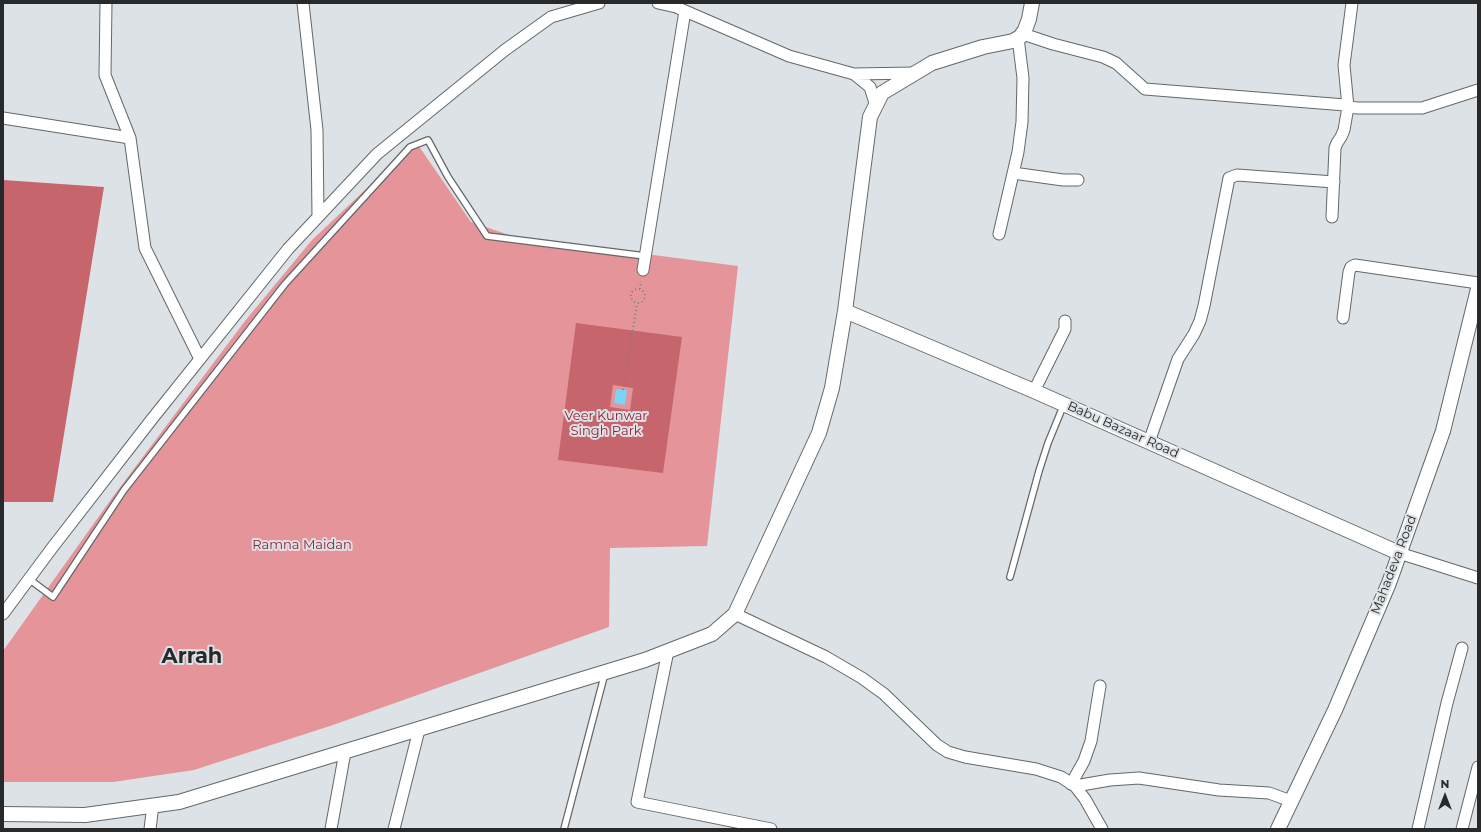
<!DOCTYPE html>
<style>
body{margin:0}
#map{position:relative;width:1481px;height:832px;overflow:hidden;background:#dce2e5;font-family:Montserrat,sans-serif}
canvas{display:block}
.frame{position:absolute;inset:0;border:4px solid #27292a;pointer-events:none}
.north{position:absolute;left:1425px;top:776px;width:40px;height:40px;-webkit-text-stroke:3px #dce2e5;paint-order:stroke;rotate:0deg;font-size:11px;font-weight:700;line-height:16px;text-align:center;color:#27292a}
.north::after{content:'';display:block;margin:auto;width:14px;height:18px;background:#27292a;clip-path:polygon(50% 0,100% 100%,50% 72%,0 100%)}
</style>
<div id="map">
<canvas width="1481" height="832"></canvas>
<div class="frame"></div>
<div class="north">N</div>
</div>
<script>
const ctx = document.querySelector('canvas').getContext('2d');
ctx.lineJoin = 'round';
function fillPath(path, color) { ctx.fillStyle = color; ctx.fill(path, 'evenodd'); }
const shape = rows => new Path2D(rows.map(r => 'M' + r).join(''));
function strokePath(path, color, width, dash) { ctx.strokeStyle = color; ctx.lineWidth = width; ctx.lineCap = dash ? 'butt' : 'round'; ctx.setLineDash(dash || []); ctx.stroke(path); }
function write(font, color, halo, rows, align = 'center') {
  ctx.font = font + ' Montserrat,sans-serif'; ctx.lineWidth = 4; ctx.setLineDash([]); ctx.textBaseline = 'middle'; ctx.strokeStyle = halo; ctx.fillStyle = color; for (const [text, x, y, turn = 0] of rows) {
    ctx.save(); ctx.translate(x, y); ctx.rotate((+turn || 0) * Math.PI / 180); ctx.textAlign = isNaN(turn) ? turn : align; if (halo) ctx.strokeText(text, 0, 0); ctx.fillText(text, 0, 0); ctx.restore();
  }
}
fillPath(shape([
 [416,142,471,222,515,237,738,266,707,546,610,548,609,627,333,725,194,770,113,782,3,782,3,651,112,498,245,321,312,240]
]), '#e59599');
fillPath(shape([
 [3,180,104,187,53,502,3,502],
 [576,323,682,337,663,473,558,460],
 [613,385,633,388,630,410,610,407]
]), '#c7656c');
fillPath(shape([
 [616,389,627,390,625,405,614,403]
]), '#78d5f6');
const service = shape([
 [1010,577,1039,471,1048,443,1064,404],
 [29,579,53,597,124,490,285,284,410,147,428,140,448,177,487,236,645,256],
 [564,829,605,673]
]);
const minor = shape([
 [106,3,105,75,130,138,145,248,200,359],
 [303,3,317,130,318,217],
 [658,3,676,7,789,56,854,74,870,87,876,106],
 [1023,34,1053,44,1103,57,1116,63,1145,89,1345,105,1348,107,1358,108,1422,108,1478,90],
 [854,74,915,73],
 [3,118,130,138],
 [1013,173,1063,180,1078,180],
 [1332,217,1335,148,1337,143,1341,137,1344,130,1348,107,1344,65,1352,3],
 [999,234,1018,152,1022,122,1023,78,1018,38],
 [643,270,685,11],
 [1343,318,1349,272,1351,267,1355,265,1478,283],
 [1034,391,1065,329,1065,321],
 [1149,442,1178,359,1194,334,1200,321,1204,306,1229,178,1237,175,1334,182],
 [1399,553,1478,578],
 [3,614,52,548,152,419,288,249,377,154,505,50,551,17,599,3],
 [735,614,826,657,862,678,884,694,937,745,948,752,965,757,1036,769,1061,777,1075,786,1085,799,1102,829],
 [668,651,637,802,771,829],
 [1071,784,1084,761,1091,741,1100,686],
 [1075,786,1110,780,1139,778,1219,790,1269,793,1291,801],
 [150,829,153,805],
 [331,829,345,752],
 [394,829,419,730],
 [1418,829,1447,703,1462,648],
 [1462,829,1478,767]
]);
const tertiary = shape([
 [845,311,1034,391,1399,553],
 [3,814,85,815,179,802,645,660,712,634,735,614,819,433,832,388,845,311,870,117,882,93,932,63,983,47,1013,41,1020,37,1025,30,1029,19,1032,3],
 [1278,829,1335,710,1389,583,1443,431,1478,289]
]);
strokePath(service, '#63686a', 8);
strokePath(minor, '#63686a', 13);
strokePath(tertiary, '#63686a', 16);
strokePath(shape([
 '631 296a7 7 0 1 1 14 0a7 7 0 1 1-14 0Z',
 [640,289,641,281],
 [623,390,637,304]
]), '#7a7d7f', 2, [1, 3]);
strokePath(service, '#fff', 5.5);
strokePath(minor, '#fff', 11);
strokePath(tertiary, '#fff', 14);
write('13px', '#951d33', '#dce2e5', [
 ["Veer Kunwar",606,416],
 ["Singh Park",606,431],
 ["Ramna Maidan",302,545]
]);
write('13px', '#27292a', '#dce2e5', [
 ["Babu Bazaar Road",1123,430,24],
 ["Mahadeva Road",1394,565,-69]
]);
write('bold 21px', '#27292a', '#dce2e5', [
 ["Arrah",192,657]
]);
</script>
